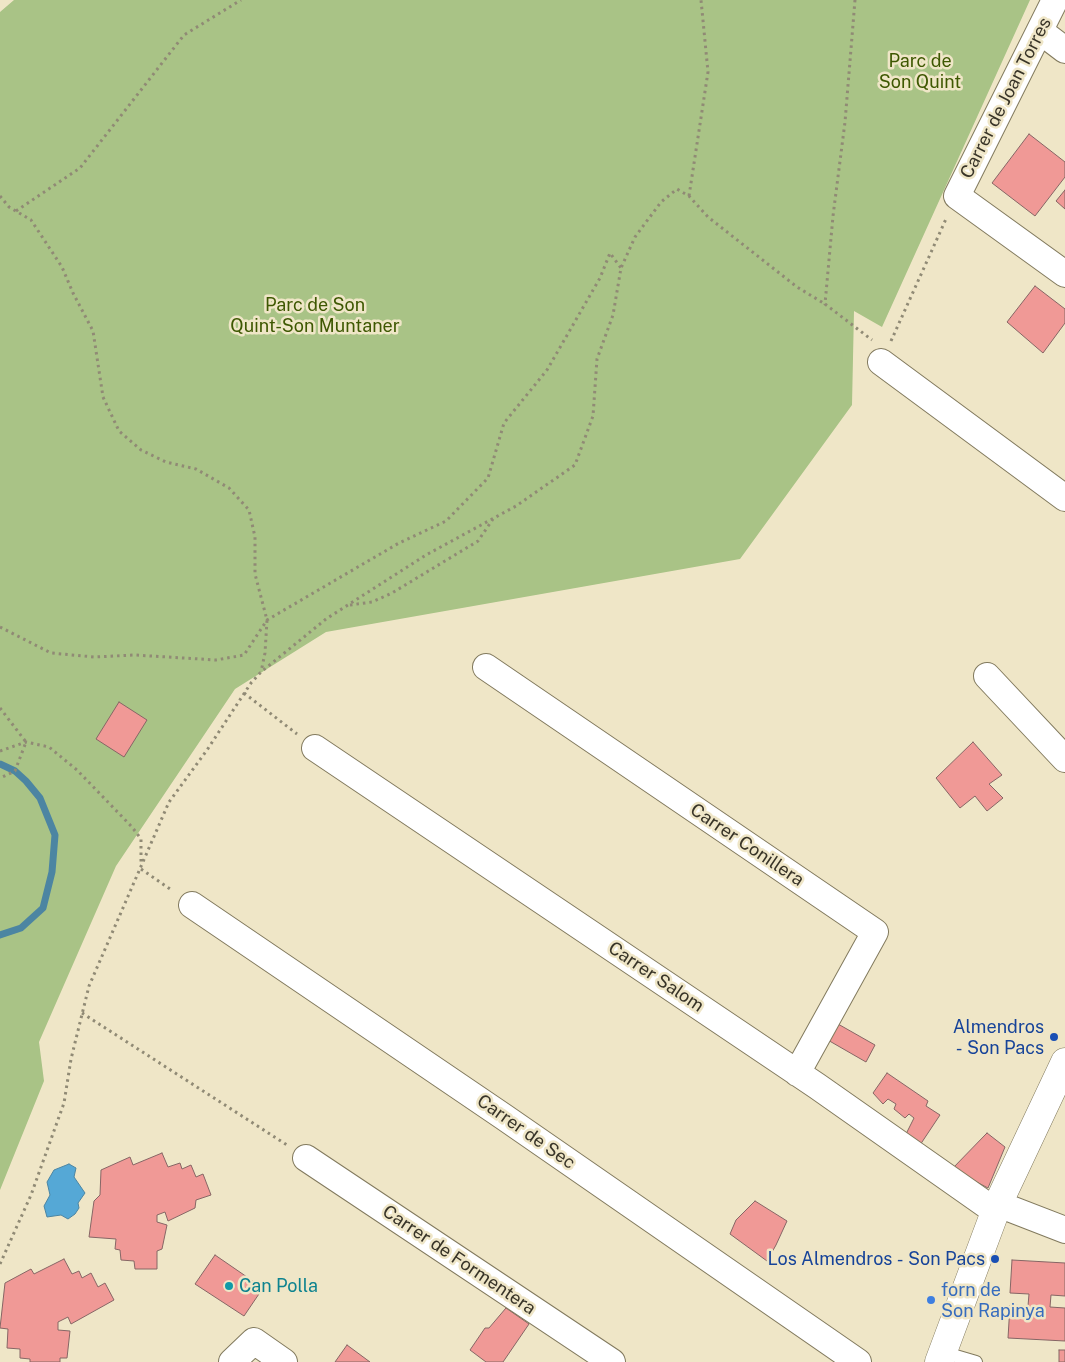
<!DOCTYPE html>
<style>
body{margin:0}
canvas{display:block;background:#efe6c7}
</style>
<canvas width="1065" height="1362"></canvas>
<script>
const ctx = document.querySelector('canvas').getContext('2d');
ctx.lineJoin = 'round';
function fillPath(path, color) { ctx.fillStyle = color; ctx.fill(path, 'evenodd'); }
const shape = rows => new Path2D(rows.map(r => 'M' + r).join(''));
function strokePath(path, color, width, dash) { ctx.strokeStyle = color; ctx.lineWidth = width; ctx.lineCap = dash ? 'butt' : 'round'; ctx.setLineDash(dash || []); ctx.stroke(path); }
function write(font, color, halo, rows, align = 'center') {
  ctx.font = font + ' "Public Sans",sans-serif'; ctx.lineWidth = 5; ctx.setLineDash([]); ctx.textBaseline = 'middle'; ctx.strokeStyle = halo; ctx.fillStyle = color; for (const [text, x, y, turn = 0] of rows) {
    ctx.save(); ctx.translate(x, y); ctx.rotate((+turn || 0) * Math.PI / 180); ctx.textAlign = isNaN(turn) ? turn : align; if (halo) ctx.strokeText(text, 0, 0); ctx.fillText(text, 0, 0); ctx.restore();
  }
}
fillPath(shape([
 [14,0,1030,0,882,327,854,311,852,405,740,559,326,632,235,689,116,866,39,1042,44,1081,0,1190,0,12]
]), '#a9c386');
const water = shape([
 [69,1164,76,1168,74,1177,85,1193,78,1203,79,1208,75,1214,68,1219,61,1215,47,1217,44,1206,50,1195,47,1182,54,1170,69,1164]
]);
fillPath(water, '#55a8d6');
strokePath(water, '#4c85a2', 1);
strokePath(shape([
 [0,764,15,771,26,781,40,798,55,835,52,872,43,908,21,928,0,935]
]), '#4c85a2', 7);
const building = shape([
 [1029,134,1065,162,1065,177,1035,216,992,183,1029,134],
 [1065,190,1065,209,1056,201,1065,190],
 [1035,286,1065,309,1065,323,1043,353,1007,322,1035,286],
 [119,702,147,720,124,757,96,739,119,702],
 [973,742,1002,775,989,784,1003,798,987,811,975,796,960,808,936,778,973,742],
 [838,1024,875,1045,866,1062,826,1039,838,1024],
 [887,1073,928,1101,926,1106,940,1115,920,1145,906,1134,914,1118,909,1114,905,1118,894,1109,896,1104,888,1099,883,1104,873,1093,887,1073],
 [987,1133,1005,1147,988,1188,952,1169,987,1133],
 [162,1153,168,1167,180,1163,182,1169,191,1165,196,1177,203,1174,211,1195,196,1200,195,1208,168,1221,165,1212,157,1215,157,1222,167,1225,162,1249,157,1251,157,1269,135,1269,134,1261,121,1260,120,1250,115,1249,116,1239,89,1237,94,1201,100,1195,101,1170,130,1157,133,1165,162,1153],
 [755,1201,787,1221,776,1245,767,1261,730,1234,736,1220,755,1201],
 [215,1255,263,1288,244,1316,195,1284,215,1255],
 [64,1259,72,1274,79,1271,82,1278,91,1273,98,1287,105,1283,114,1300,71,1324,68,1317,58,1322,58,1330,70,1331,67,1358,60,1358,60,1362,30,1362,30,1359,20,1358,20,1349,7,1348,8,1329,0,1328,5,1283,31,1269,34,1274,64,1259],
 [1012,1260,1065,1263,1065,1296,1051,1295,1050,1307,1065,1308,1065,1341,1008,1338,1010,1305,1028,1306,1029,1294,1010,1293,1012,1260],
 [506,1308,529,1324,503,1362,486,1362,470,1350,485,1328,489,1328,506,1308],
 [347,1345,370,1362,335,1362,347,1345],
 [1059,1350,1065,1350,1065,1362,1059,1362,1059,1350]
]);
fillPath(building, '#f09996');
strokePath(building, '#866665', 1);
const service = shape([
 [942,1352,976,1362]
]);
const minor = shape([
 [1055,0,957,196,1065,274],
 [1040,31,1065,50],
 [881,362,1065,498],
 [486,667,875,932,797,1073],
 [987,676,1065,759],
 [315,748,817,1086,995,1211],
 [192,905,504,1117,858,1362],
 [306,1158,612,1362],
 [998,1204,1065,1230],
 [232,1362,254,1341,284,1362]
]);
const tertiary = shape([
 [939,1362,998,1204,1065,1062]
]);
strokePath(service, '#827a5e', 14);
strokePath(minor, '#827a5e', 28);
strokePath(tertiary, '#827a5e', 29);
strokePath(shape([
 [855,0,845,122,833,216,825,304,872,340],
 [0,196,9,207,31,220,62,267,73,293,93,331,103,397,119,431,141,450,166,462,196,469,229,488,249,510,255,537,255,574,267,620,265,653,261,672],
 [689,196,708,72,701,0],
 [16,211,80,168,184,35,241,0],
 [891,341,946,219],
 [350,605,372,602,392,593,478,541,493,519],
 [0,627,51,653,94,657,135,655,216,660,244,655,267,620,399,543,446,521,488,478,504,423,547,370,600,278,610,253,621,268],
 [244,693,297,734],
 [0,708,26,742,15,771,0,778],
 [0,751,26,742,49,747,77,770,132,827,141,839,141,867],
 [141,869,173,891],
 [82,1013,287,1145],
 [0,1264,31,1195,64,1103,71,1059,89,986,169,802,207,750,251,683,261,672,326,619,426,555,516,506,575,465,593,416,597,359,613,315,621,268,635,237,661,202,677,189,689,196,708,217,797,287,825,304]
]), '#908a75', 3, [2.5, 4]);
strokePath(service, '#fff', 12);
strokePath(minor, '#fff', 26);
strokePath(tertiary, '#fff', 28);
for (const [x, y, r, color] of [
 [1054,1037,5,"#1a4fb4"],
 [995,1259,5,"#1a4fb4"],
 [229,1286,5,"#0f9aa8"],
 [931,1300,5,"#3f7fe0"]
]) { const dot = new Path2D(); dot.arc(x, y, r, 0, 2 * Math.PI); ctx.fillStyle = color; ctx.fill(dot); strokePath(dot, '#efe6c7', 2); }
write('18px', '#3e5802', '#efe6c7', [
 ["Parc de",920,61],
 ["Son Quint",920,82],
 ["Parc de Son",315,305],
 ["Quint-Son Muntaner",315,326]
]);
write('18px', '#383428', '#efe6c7', [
 ["Carrer de Joan Torres",1006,98,-63],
 ["Carrer Conillera",747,845,34],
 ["Carrer Salom",656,977,34],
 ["Carrer de Sec",526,1132,35],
 ["Carrer de Formentera",459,1260,34]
]);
write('18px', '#164399', '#efe6c7', [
 ["Almendros",1044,1027],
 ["- Son Pacs",1044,1048],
 ["Los Almendros - Son Pacs",985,1259]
], 'right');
write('18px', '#0d838f', '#efe6c7', [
 ["Can Polla",239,1286]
], 'left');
write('18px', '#366cbe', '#efe6c7', [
 ["forn de",941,1290],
 ["Son Rapinya",941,1311]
], 'left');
</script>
